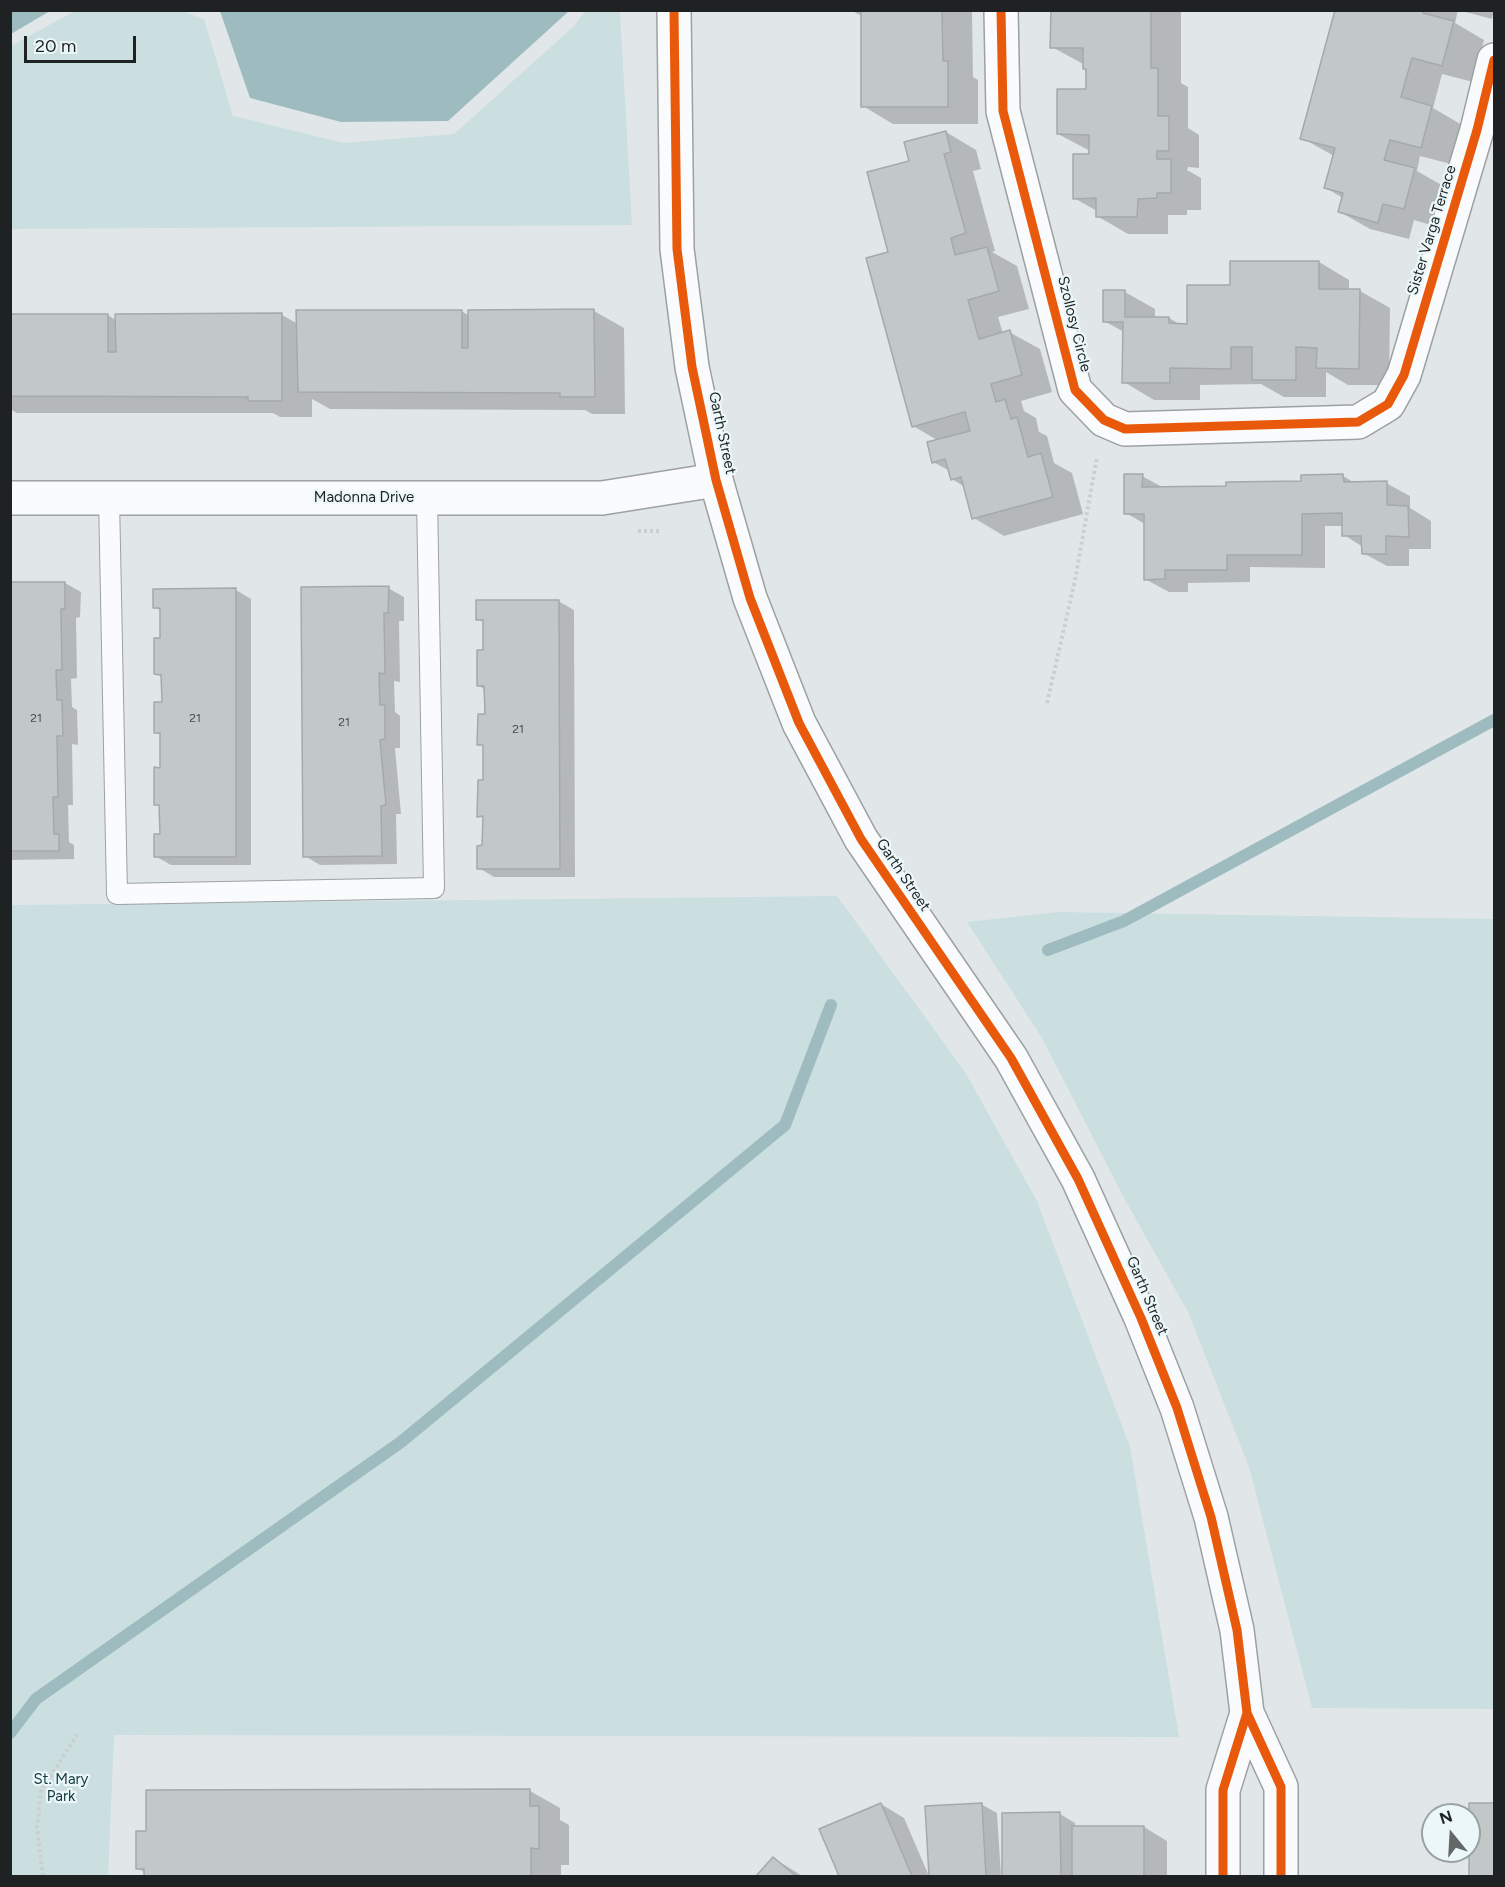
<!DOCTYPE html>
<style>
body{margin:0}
#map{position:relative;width:1505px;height:1887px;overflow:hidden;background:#e1e7e8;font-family:Figtree,sans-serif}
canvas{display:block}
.frame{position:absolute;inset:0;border:12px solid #1e2223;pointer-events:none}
.north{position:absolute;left:1421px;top:1803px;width:60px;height:60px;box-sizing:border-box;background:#ebf7f9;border:2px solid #99a2a3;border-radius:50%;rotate:342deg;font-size:16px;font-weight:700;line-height:24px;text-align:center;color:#1e2223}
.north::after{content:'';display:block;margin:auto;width:21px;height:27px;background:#626768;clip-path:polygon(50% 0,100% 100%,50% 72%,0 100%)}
.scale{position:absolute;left:24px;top:36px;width:112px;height:27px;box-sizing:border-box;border:3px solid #1e2223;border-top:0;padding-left:8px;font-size:18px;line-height:21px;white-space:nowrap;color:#1e2223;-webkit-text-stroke:4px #ebf7f9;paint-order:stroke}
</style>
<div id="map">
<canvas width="1505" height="1887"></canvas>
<div class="frame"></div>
<div class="north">N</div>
<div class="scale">20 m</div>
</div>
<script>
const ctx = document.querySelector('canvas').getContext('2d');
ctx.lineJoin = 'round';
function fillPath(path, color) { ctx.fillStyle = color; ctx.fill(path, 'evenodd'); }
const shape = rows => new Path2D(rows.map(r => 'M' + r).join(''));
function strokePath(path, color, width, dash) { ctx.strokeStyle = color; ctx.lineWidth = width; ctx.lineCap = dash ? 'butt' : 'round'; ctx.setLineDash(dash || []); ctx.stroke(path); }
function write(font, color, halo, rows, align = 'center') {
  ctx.font = font + ' Figtree,sans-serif'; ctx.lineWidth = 4.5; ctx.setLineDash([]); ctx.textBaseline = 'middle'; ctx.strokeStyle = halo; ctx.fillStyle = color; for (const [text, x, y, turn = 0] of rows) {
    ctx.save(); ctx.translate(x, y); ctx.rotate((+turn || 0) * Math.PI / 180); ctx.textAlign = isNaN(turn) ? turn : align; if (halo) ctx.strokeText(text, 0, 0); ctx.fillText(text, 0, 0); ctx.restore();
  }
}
fillPath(shape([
 [75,11,182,11,204,19,233,116,344,143,454,134,574,26,585,11,620,11,632,225,11,229,11,46],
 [837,896,965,1072,1037,1201,1130,1447,1179,1737,114,1735,108,1876,11,1876,10,905],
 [1058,912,1494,919,1494,1709,1312,1708,1249,1467,1188,1312,1124,1198,1042,1038,967,922]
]), '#cbdee0');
fillPath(shape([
 [11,10,50,10,50,11,11,34],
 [220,11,220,10,569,11,448,121,341,122,250,98]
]), '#9ebcbf');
fillPath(shape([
 [851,10,972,10,973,77,978,80,978,124,893,124,863,106,863,17],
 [1052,10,1181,10,1181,83,1188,87,1188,128,1199,135,1199,168,1188,167,1187,170,1201,178,1201,210,1187,210,1187,215,1168,215,1168,234,1128,234,1097,216,1097,211,1074,198,1090,151,1058,134,1087,90,1085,65,1052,47],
 [1336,10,1458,10,1455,23,1484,40,1473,82,1442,74,1433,108,1462,125,1451,164,1420,156,1417,171,1445,187,1434,226,1414,220,1409,239,1370,229,1340,212,1343,198,1326,188,1334,156,1302,138],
 [1458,10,1494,10,1492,19],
 [946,132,976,150,981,169,973,171,995,251,992,252,1017,266,1029,309,998,317,1003,334,1009,332,1040,349,1052,392,1021,401,1024,411,1036,418,1039,432,1047,436,1054,463,1072,473,1083,514,1004,536,974,518,965,487,952,479,950,471,933,462,939,441,913,426,890,253,911,162],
 [1319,262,1349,280,1349,291,1360,291,1390,308,1389,385,1348,385,1326,372,1326,397,1284,397,1261,384,1200,385,1200,400,1154,400,1124,382,1124,332,1104,321,1125,292,1155,309,1155,318,1169,318,1181,325,1188,325,1231,287],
 [461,311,470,316,594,311,624,328,625,414,592,414,585,410,330,409,312,399,312,417,280,417,273,413,17,413,10,409,10,315,108,315,117,321,282,315,298,324],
 [1142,476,1164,488,1303,483,1343,476,1355,483,1386,483,1410,496,1410,508,1431,521,1431,549,1409,549,1409,566,1387,566,1363,553,1363,547,1344,535,1344,526,1325,526,1325,568,1250,567,1250,582,1188,583,1188,592,1169,592,1145,579,1145,524,1126,513],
 [10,583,65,583,81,592,80,617,76,618,77,678,71,679,72,707,77,710,78,745,72,744,73,805,68,805,69,842,74,845,74,859,10,860],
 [388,588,404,597,404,621,399,621,400,682,394,681,395,712,400,716,400,748,395,748,401,814,396,814,397,864,320,865,305,856],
 [236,590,251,599,251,865,171,865,155,856,161,835,161,807,156,804,162,769,162,736,156,732,163,704,163,678,156,673,161,640,161,611,155,607],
 [558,601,574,610,575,877,494,877,479,868,484,847,484,819,479,816,485,781,485,747,479,744,486,715,486,690,479,686,484,652,484,623,478,619],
 [530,1791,560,1808,560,1820,569,1825,569,1865,561,1865,561,1876,146,1876,146,1873,137,1868],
 [881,1804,904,1818,929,1876,840,1876,821,1830],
 [981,1804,997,1813,1001,1876,931,1876,926,1808],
 [1471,1804,1494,1804,1494,1876,1471,1876],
 [1003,1814,1060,1814,1075,1823,1075,1827,1144,1827,1167,1841,1167,1876,1004,1876],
 [773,1858,796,1872,802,1876,758,1876]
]), '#0003');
strokePath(shape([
 [1048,950,1124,921,1494,720],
 [10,1733,36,1699,401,1442,785,1125,831,1005]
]), '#9ebcbf', 12);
const building = shape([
 [861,10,942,10,943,61,948,61,948,107,861,107,861,10],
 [1051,10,1151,10,1151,68,1158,68,1158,116,1169,116,1169,151,1157,151,1157,159,1171,159,1171,193,1157,193,1157,198,1138,199,1137,217,1096,217,1096,198,1073,199,1073,154,1089,154,1089,135,1057,134,1057,89,1086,89,1086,69,1083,69,1083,48,1050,48,1051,10],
 [1335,10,1424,10,1423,13,1454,21,1442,66,1412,58,1401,97,1432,106,1421,148,1390,140,1384,160,1415,168,1404,209,1383,204,1378,223,1338,212,1343,193,1324,188,1335,148,1300,139,1335,10],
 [946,131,951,152,944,154,966,233,951,238,955,255,987,247,999,291,968,300,979,339,1010,330,1022,375,991,384,996,402,1005,399,1011,419,1017,417,1028,457,1041,453,1053,497,972,519,961,477,951,480,945,459,932,463,927,442,970,431,965,412,912,427,866,258,888,252,867,172,909,161,904,142,946,131],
 [1230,261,1319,261,1319,289,1360,289,1359,369,1316,368,1317,348,1296,347,1296,380,1252,380,1252,347,1231,347,1231,369,1170,368,1170,383,1122,383,1123,322,1103,322,1103,290,1125,290,1125,317,1169,317,1169,323,1187,324,1187,285,1230,285,1230,261],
 [594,309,595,397,560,397,560,393,298,392,296,310,462,310,462,348,468,348,468,310,594,309],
 [282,313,282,401,248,401,248,397,10,396,10,314,108,314,108,352,116,352,115,314,282,313],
 [1124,474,1143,474,1142,487,1226,486,1226,482,1301,481,1301,475,1343,474,1344,482,1387,481,1387,505,1408,506,1409,537,1386,536,1386,554,1362,554,1361,536,1342,536,1342,513,1302,514,1302,555,1227,555,1227,570,1165,570,1165,579,1144,580,1144,514,1124,514,1124,474],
 [10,582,65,582,65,609,61,609,62,670,56,670,57,700,62,700,63,736,57,736,58,797,53,797,54,834,59,834,59,851,10,851,10,582],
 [389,586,388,613,384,613,385,674,379,673,380,705,385,705,385,739,380,740,386,805,381,806,382,856,303,857,301,587,389,586],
 [236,588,236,857,154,857,154,834,160,834,159,805,154,805,154,767,160,768,160,733,154,733,154,702,162,702,161,675,154,674,154,638,160,638,160,608,153,608,153,589,236,588],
 [476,600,559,600,560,869,477,869,477,846,482,845,483,816,477,817,478,780,483,780,483,745,477,745,478,714,485,714,484,686,477,686,477,650,483,650,483,620,476,620,476,600],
 [530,1789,530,1806,539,1806,539,1849,531,1848,531,1876,144,1876,144,1869,136,1869,136,1831,146,1831,146,1790,530,1789],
 [881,1803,912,1876,839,1876,819,1829,881,1803],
 [982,1803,986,1876,929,1876,925,1806,982,1803],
 [1469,1803,1494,1803,1494,1876,1469,1876,1469,1803],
 [1060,1812,1061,1876,1002,1876,1002,1813,1060,1812],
 [1072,1826,1144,1826,1144,1876,1072,1876,1072,1826],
 [773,1857,796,1876,756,1876,773,1857]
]);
fillPath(building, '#c2c7c8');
strokePath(building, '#a4a9aa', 1.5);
const lane = shape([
 [109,498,117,894,434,888,427,498]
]);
const street = shape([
 [1001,10,1003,111,1075,390,1104,420,1125,429,1358,422,1388,404,1404,375,1477,130,1494,60],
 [10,498,602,498,716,480]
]);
const secondary = shape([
 [674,10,677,249,692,367,716,480,750,598,799,723,861,839,1011,1058,1078,1179,1141,1318,1177,1408,1211,1517,1237,1630,1247,1713,1281,1787,1281,1876],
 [1223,1876,1223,1790,1247,1713]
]);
strokePath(lane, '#9ca1a2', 22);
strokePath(street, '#9ca1a2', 36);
strokePath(secondary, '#9ca1a2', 36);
strokePath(shape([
 [638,531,660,531],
 [1047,703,1075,580,1097,457],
 [43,1876,37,1827,41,1791,79,1732]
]), '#cdcecf', 4, [3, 3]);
strokePath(lane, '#fafbfc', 20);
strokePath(street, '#fafbfc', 33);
strokePath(secondary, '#fafbfc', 33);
strokePath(shape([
 [674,10,677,249,692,367,716,480,750,598,799,723,861,839,1011,1058,1078,1179,1141,1318,1177,1408,1211,1517,1237,1630,1247,1713,1281,1787,1281,1876],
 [1001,10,1003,111,1075,390,1104,420,1125,429,1358,422,1388,404,1404,375,1477,130,1494,60],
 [1223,1876,1223,1790,1247,1713]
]), '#e8590c', 9);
write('12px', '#474b4c', null, [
 ["21",36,718],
 ["21",195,718],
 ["21",344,722],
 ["21",518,729]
]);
write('15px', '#1e2223', '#ebf7f9', [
 ["Sister Varga Terrace",1432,230,-73],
 ["Szollosy Circle",1074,324,76],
 ["Garth Street",722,433,78],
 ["Madonna Drive",364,498],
 ["Garth Street",903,875,56],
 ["Garth Street",1147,1296,67]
]);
write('15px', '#143a40', '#ebf7f9', [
 ["St. Mary",61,1780],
 ["Park",61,1797]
]);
</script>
